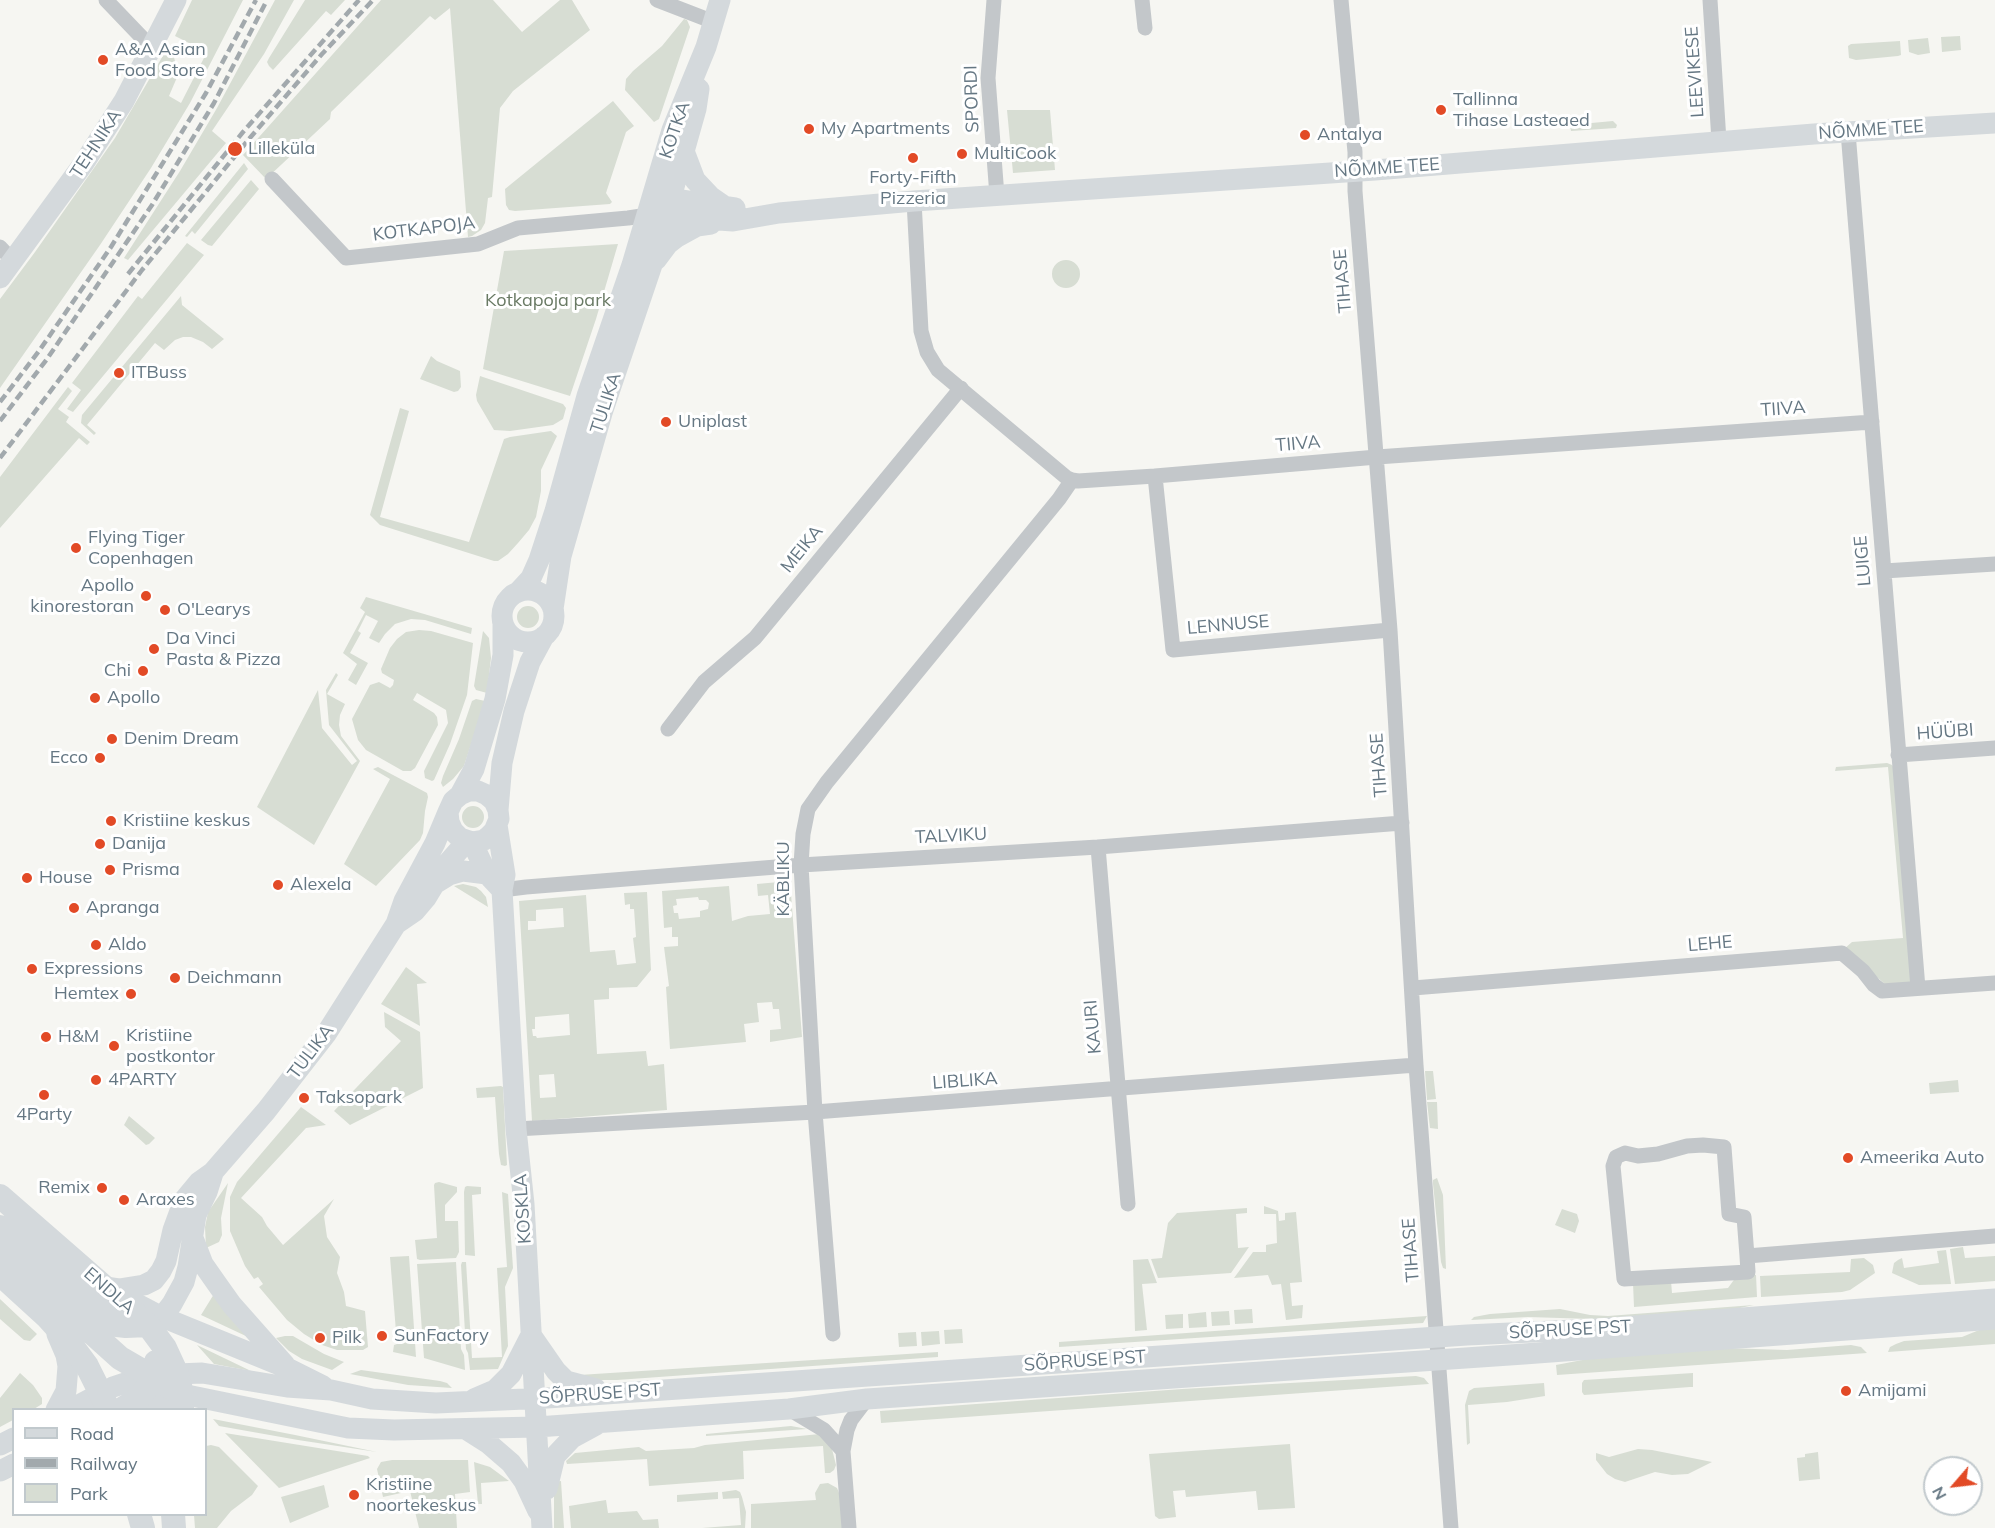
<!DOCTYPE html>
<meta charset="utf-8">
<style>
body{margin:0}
#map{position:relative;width:1995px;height:1528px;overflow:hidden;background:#f6f6f2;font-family:Mulish,sans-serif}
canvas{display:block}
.legend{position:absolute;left:12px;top:1408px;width:195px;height:108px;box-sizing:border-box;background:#fff;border:2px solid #c1c9cd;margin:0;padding:8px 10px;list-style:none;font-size:18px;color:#657783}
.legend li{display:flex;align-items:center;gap:12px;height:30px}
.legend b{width:30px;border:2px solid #c1c9cd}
.north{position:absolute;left:1923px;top:1456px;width:60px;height:60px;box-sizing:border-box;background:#fff;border:2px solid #c1c9cd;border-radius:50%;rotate:242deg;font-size:16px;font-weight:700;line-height:24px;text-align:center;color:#657783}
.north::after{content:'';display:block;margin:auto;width:21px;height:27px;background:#e24a26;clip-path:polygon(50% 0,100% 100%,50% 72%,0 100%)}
</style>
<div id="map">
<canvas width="1995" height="1528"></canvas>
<ul class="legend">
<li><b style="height:8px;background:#d4d9dc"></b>Road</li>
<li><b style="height:8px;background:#a2a9ad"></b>Railway</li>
<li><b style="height:16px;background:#d7ddd3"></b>Park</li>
</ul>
<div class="north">N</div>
</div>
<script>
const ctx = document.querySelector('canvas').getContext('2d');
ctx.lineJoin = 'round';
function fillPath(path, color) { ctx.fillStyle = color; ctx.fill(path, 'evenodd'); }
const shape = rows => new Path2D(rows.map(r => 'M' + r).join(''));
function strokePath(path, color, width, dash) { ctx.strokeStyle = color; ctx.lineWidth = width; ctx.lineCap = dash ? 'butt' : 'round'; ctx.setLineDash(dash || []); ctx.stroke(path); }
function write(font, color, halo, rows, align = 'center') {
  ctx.font = font + ' Mulish,sans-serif'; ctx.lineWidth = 6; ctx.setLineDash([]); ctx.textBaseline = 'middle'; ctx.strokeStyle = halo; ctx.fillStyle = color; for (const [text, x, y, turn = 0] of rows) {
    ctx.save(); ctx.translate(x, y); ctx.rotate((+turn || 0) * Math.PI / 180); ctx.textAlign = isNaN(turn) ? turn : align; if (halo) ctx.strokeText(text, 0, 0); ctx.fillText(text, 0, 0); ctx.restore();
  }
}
fillPath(shape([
 [192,0,243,0,190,103,151,168,100,245,0,388,0,299,35,252,115,138,168,47,174,57,178,75,169,96,181,103,207,52,175,36],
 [275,0,294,0,264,54,212,131,226,143,128,260,124,258,180,171,217,108],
 [305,0,345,0,331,15,326,11,273,70,269,66,267,62,269,58],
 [381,0,493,0,522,32,560,0,572,0,590,30,513,91,500,108,492,197,488,198,485,223,481,230,472,236,468,237,450,8,435,20,430,16,331,112,330,119,266,179,243,155],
 [684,19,687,20,690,27,659,119,654,122,625,90,626,79,633,71,662,46],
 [1960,36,1961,50,1942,52,1941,37],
 [1928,38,1930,53,1918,55,1909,52,1908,40],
 [1900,41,1901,55,1898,56,1856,60,1849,58,1848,46,1851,44],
 [613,101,634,126,626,132,606,193,612,202,610,204,515,211,509,210,506,205,505,189],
 [1007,110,1050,110,1055,170,1013,173],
 [1613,121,1617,125,1616,128,1571,131,1570,125],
 [244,163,248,169,195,234,192,231,187,237,185,236],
 [251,180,259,189,212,246,208,245,201,240],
 [187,243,204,255,73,412,67,409,81,390,72,383,138,296,142,299],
 [618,244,596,319,570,396,483,369,504,251],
 '1052 274a14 14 0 1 1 28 0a14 14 0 1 1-28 0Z',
 [181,296,182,305,224,339,212,349,203,342,191,337,183,337,175,340,164,350,155,343,87,425,96,433,94,435,81,423,82,415],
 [431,356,437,361,460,371,461,387,458,391,454,392,420,379],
 [480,376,563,404,566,408,563,419,553,425,510,431,494,430,477,401,476,395],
 [68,387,72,391,58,409,69,417,66,422,90,442,87,445,79,438,0,528,0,477],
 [400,408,409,411,380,517,469,542,504,439,510,437,551,431,557,436,541,470,541,491,536,517,529,530,518,543,508,554,498,561,494,561,380,525,370,515],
 [366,597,472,628,471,634,425,620,411,619,395,624,385,634,379,643,369,638,378,621,366,615,358,631,361,633,350,653,368,663,356,685,348,680,357,664,343,653,365,612,360,608],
 '517 617a11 11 0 1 1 22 0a11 11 0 1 1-22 0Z',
 [419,630,431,631,473,643,467,695,450,744,434,780,432,781,425,778,424,771,448,723,446,710,417,693,413,700,434,713,437,717,438,725,415,768,411,771,403,771,366,750,358,740,352,719,370,685,379,682,390,688,393,685,394,680,382,673,381,669,390,648,397,639,406,632],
 [483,631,489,638,491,658,487,693,476,690,474,686],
 [336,673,338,675,327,694,345,704,340,715,339,725,341,736,360,761,314,845,257,807,318,690,322,728,352,765,357,761,329,725,326,690],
 [476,699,485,701,464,766,453,779,443,787,441,783,443,776,459,739,472,701],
 [1887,763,1892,765,1895,770,1911,980,1908,985,1885,984,1844,949,1852,942,1903,938,1888,767,1835,771,1836,767],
 [378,767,427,793,428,797,425,811,423,833,420,840,376,886,344,864,390,779,373,769],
 '462 817a11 11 0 1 1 22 0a11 11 0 1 1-22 0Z',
 [790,881,802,1037,770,1042,770,1030,781,1029,779,1009,773,1009,772,1002,757,1003,759,1022,744,1024,746,1042,670,1049,666,987,669,986,664,947,678,946,678,937,672,937,672,927,664,928,662,891,729,886,732,921,748,916,770,914,768,895,758,896,757,884],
 [698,897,699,900,706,900,709,903,708,909,700,911,700,917,679,919,678,913,674,913,673,906,677,905,676,899],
 [463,884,476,887,481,891,486,897,488,907,454,886],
 [647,892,651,970,637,987,609,988,609,999,594,1000,597,1054,646,1051,648,1066,664,1064,667,1110,532,1121,519,901,586,895,590,952,615,950,617,965,636,963,633,938,636,937,634,909,630,909,630,904,625,905,624,893],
 [563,908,564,927,528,930,528,921,536,921,536,910],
 [569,1014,570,1035,537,1038,536,1036,533,1036,532,1029,535,1029,535,1017],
 [554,1074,556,1097,540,1098,539,1075],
 [406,967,427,983,417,984,420,1026,381,1004],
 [384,1012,420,1032,423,1088,350,1125,334,1111,401,1041,385,1027],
 [1425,1071,1433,1071,1436,1099,1427,1100],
 [1958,1080,1959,1092,1930,1094,1929,1083],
 [501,1086,503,1087,507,1165,505,1166,501,1165,499,1154,495,1097,477,1098,476,1088],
 [1427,1102,1437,1102,1438,1129,1430,1128],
 [301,1107,326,1125,306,1128,241,1198,262,1217,267,1226,283,1245,334,1199,324,1216,327,1237,340,1257,337,1273,344,1292,346,1306,365,1311,368,1347,363,1350,337,1350,322,1345,304,1334,287,1320,259,1287,263,1284,258,1277,254,1279,245,1266,230,1231,230,1197,237,1182],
 [129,1116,155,1138,149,1144,146,1145,124,1125],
 [1437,1178,1443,1195,1446,1269,1443,1268,1441,1262,1433,1184,1433,1180],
 [439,1182,457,1187,457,1192,445,1205,445,1221,458,1221,459,1252,456,1258,420,1260,417,1259,415,1240,437,1238,434,1185,435,1183],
 [228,1183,221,1218,222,1235,219,1242,206,1248,205,1227,208,1212],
 [467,1186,481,1187,481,1194,472,1195,475,1256,465,1255,464,1192,465,1187],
 [502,1192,508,1194,513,1268,505,1287,508,1346,498,1369,470,1370,468,1353,466,1349,461,1265,462,1262,466,1262,472,1358,502,1357,497,1268,507,1267],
 [1264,1206,1278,1211,1279,1221,1285,1220,1285,1213,1296,1212,1302,1282,1290,1283,1292,1306,1303,1305,1302,1318,1286,1320,1281,1284,1272,1285,1268,1275,1234,1278,1253,1252,1266,1252,1266,1245,1277,1243,1276,1214,1264,1214],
 [1247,1208,1247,1213,1236,1214,1238,1248,1249,1247,1231,1273,1158,1278,1151,1259,1162,1258,1168,1223,1177,1213],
 [1562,1209,1577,1214,1579,1221,1575,1233,1555,1225],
 [1963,1247,1965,1258,1995,1256,1995,1281,1955,1284,1950,1249],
 [1946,1250,1951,1284,1919,1285,1892,1273,1894,1263,1898,1260,1902,1258,1904,1268,1939,1263,1937,1251],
 [409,1256,416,1357,393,1352,394,1345,397,1344,390,1257],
 [1864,1258,1873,1265,1875,1273,1850,1290,1842,1292,1761,1297,1760,1276,1850,1272,1851,1259],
 [1148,1259,1157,1283,1142,1284,1147,1330,1135,1331,1133,1260],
 [456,1262,461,1349,464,1355,465,1370,424,1358,417,1264],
 [1756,1275,1757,1297,1634,1307,1633,1283,1671,1281,1672,1293,1728,1288,1736,1277],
 [214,1294,248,1337,201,1315],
 [0,1299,37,1334,30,1341,24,1340,0,1319],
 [1754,1305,1717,1313,1592,1319,1528,1317,1471,1320,1474,1317,1490,1314,1560,1309,1590,1315,1608,1316],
 [1252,1309,1253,1323,1235,1324,1234,1310],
 [1229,1311,1230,1325,1212,1326,1211,1312],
 [1206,1312,1207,1327,1189,1328,1188,1314],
 [1183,1314,1183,1328,1166,1329,1165,1315],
 [1427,1316,1423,1323,1407,1324,1059,1347,1059,1342],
 [1995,1327,1995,1344,1888,1352,1890,1347,1896,1344,1904,1341,1962,1337,1984,1328],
 [962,1329,963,1343,945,1344,944,1330],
 [939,1331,940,1344,922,1346,921,1332],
 [916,1332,917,1346,899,1347,898,1333],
 [285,1336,293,1336,324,1354,344,1362,332,1370,302,1359,289,1351,276,1338],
 [197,1345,251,1371,214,1364],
 [1851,1345,1861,1347,1867,1353,1557,1375,1556,1365,1598,1357,1724,1348,1787,1350],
 [938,1352,938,1357,617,1380,598,1380,579,1375],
 [361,1370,440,1381,447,1383,452,1388,408,1385,350,1374],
 [20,1373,33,1385,42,1398,42,1404,34,1409,14,1410,13,1420,0,1427,0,1398],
 [1693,1373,1693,1387,1690,1387,1584,1395,1582,1392,1582,1383,1584,1380],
 [1416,1376,1424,1378,1429,1384,881,1423,880,1411,1182,1389],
 [1544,1383,1545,1396,1507,1402,1468,1405,1470,1443,1467,1445,1465,1405,1469,1391,1474,1388],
 [213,1419,295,1435,377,1452,298,1440,219,1426],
 [791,1426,807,1429,706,1436,706,1434],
 [225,1433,368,1456,370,1458,279,1488],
 [820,1434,832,1449,836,1465,834,1470,830,1473,825,1473,823,1446,743,1451,744,1479,649,1486,647,1459,567,1464,566,1461,575,1453,639,1447,646,1451,694,1448,705,1445],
 [1290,1444,1295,1508,1258,1510,1256,1491,1186,1497,1185,1490,1173,1491,1176,1517,1159,1519,1155,1516,1149,1454],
 [211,1445,219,1447,258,1486,252,1495,231,1511,217,1528,195,1528,194,1515,206,1514,206,1446],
 [1638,1449,1652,1450,1712,1462,1688,1474,1672,1475,1655,1472,1625,1482,1615,1479,1607,1474,1596,1460,1596,1453,1609,1457],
 [1818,1452,1820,1479,1799,1481,1797,1458,1805,1457,1805,1454],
 [392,1460,468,1460,470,1492,455,1494,457,1528,419,1528,410,1491,383,1497,377,1469,381,1462],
 [474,1462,490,1467,509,1481,481,1483,482,1504,478,1504],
 [561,1481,564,1528,554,1528,554,1482],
 [828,1483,837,1488,840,1495,842,1528,751,1528,751,1504,816,1500,815,1493,820,1484],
 [324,1485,329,1507,290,1523,281,1497],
 [736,1490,740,1492,742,1497,746,1512,745,1528,702,1528,741,1525,739,1498,723,1499,722,1492],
 [718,1492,718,1499,677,1502,677,1495],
 [606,1500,608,1513,637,1511,643,1520,658,1519,659,1528,571,1528,569,1506]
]), '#d7ddd3');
strokePath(shape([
 [106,0,151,47],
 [657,0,714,22],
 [994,0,988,78,997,196],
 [1142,0,1145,28],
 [1341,0,1355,152,1355,191,1390,630,1416,1065,1451,1528],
 [1710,0,1719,141],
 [1848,132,1918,988],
 [272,179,346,258,478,244,518,228,628,218,648,215],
 [914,201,921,331,927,352,938,370,1067,478,1072,480,1078,481,1155,476,1377,457,1872,422],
 [0,247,13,261],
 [1155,476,1173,650,1390,630],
 [1884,571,1995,564],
 [668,729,704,682,755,638,961,388],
 [1898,755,1995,748],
 [1098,847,1128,1204],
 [502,890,526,887,801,865,1098,847,1402,823],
 [1413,988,1842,953,1863,971,1874,985,1882,991,1995,983],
 [516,1129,815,1112,1416,1065],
 [1747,1256,1748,1272,1624,1279,1613,1166,1616,1157,1625,1153,1638,1156,1658,1154,1687,1146,1703,1145,1724,1147,1729,1214,1744,1217,1747,1256,1995,1236],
 [833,1334,815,1112,801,865,803,834,808,809,827,782,1059,499,1072,480],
 [789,1409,824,1430,843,1451],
 [849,1528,843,1451,847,1430,851,1420,867,1399]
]), '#c3c7ca', 15);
strokePath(shape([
 [684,151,695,180,711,197,724,206],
 [658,207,670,201,681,200,735,208],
 [648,215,733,221,779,213,914,201,1375,170,1814,134,1995,123],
 [656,260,668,244,677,237,697,226,711,224],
 [0,278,84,163,124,101,176,0],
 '502 616a26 26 0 1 1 52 0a26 26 0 1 1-52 0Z',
 [519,591,531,578,539,560,555,511,587,396,632,265,672,130,706,47,720,0],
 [553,609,561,556,602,413,652,265,696,109,699,89],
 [460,795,474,769,495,699,503,655,503,625],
 [498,810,502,763,514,711,530,662,544,636],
 [497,825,505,875,502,890,516,1129,524,1204,542,1528],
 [472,842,487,874,502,890],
 [436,883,449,875,463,871,487,874],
 [396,924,415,911,426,898,446,865,467,841],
 [193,1238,203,1264,217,1284,232,1305,285,1365],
 [105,1287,119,1289,144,1285,154,1280,161,1271,166,1261,173,1230,184,1200,199,1182,213,1172,266,1111,326,1034,396,924,404,901,435,843,448,812,453,801,460,795,469,791,478,791,487,795,494,801,498,810,499,819,494,831,489,836,484,840,472,842,460,838,453,831,449,822,448,812],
 [124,1297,162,1317,287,1368,323,1386],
 [152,1323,162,1317,172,1304,184,1282,188,1267,196,1215,207,1192,213,1173],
 [531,1335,556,1371,566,1381,596,1389],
 [474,1399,495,1390,511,1374,531,1335],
 [126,1409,182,1394,348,1428,394,1430,537,1427,789,1409,867,1399,1524,1354,1995,1319],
 [56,1410,66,1391,68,1366,66,1355,57,1334],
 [69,1410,113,1387,131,1381,177,1374,202,1373,287,1387,331,1390,372,1399,436,1403,547,1398,1467,1335,1596,1329,1995,1299],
 [467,1430,489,1444,511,1463,524,1481,538,1511],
 [0,1445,14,1438],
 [0,1471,14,1464],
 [547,1489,555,1456,572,1438,596,1425]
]), '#d4d9dc', 21);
strokePath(shape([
 [0,1196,148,1325,165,1348,177,1374,182,1394,182,1410],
 [0,1227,104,1318,117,1325,126,1326,148,1325],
 [0,1250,120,1358,182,1394],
 [0,1274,47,1317,67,1339,87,1366,109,1410],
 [122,1409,139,1398,146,1389,152,1377,156,1362],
 [139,1514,143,1528],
 [173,1514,174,1528]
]), '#d4d9dc', 24);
strokePath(shape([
 [128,274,243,132,359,0],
 [0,402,39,351,111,247,206,93,256,0],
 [0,421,47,359,152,205,214,103,267,0],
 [0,458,142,270,249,139,322,54,373,0]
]), '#a2a9ad', 4.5, [9, 4.5]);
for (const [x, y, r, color] of [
 [103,60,6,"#e24a26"],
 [1441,110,6,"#e24a26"],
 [809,129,6,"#e24a26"],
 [1305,135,6,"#e24a26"],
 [235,149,8,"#e24a26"],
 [962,154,6,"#e24a26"],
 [913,158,6,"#e24a26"],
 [119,373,6,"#e24a26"],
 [666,422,6,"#e24a26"],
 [76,548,6,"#e24a26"],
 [146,596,6,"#e24a26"],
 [165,610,6,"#e24a26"],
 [154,649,6,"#e24a26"],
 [143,671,6,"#e24a26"],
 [95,698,6,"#e24a26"],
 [112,739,6,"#e24a26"],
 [100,758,6,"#e24a26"],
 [111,821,6,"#e24a26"],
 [100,844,6,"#e24a26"],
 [110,870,6,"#e24a26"],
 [27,878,6,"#e24a26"],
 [278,885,6,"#e24a26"],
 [74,908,6,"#e24a26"],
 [96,945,6,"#e24a26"],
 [32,969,6,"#e24a26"],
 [175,978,6,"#e24a26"],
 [131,994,6,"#e24a26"],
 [46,1037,6,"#e24a26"],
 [114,1046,6,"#e24a26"],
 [96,1080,6,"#e24a26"],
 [44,1095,6,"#e24a26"],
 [304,1098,6,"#e24a26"],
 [1848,1158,6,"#e24a26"],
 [102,1188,6,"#e24a26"],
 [124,1200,6,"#e24a26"],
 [382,1336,6,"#e24a26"],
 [320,1338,6,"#e24a26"],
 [1846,1391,6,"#e24a26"],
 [354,1495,6,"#e24a26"]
]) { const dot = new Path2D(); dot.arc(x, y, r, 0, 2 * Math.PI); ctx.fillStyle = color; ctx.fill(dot); strokePath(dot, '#fff', 2); }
write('18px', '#657783', '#fff', [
 ["A&A Asian",115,50],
 ["Food Store",115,71],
 ["Tallinna",1453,100],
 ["Tihase Lasteaed",1453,121],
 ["My Apartments",821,129],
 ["Antalya",1317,135],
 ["Lilleküla",248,149],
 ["MultiCook",974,154],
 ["Forty-Fifth",913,178,"center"],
 ["Pizzeria",913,199,"center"],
 ["ITBuss",131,373],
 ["Uniplast",678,422],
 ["Flying Tiger",88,538],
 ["Copenhagen",88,559],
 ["Apollo",134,586,"right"],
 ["kinorestoran",134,607,"right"],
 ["O'Learys",177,610],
 ["Da Vinci",166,639],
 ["Pasta & Pizza",166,660],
 ["Chi",131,671,"right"],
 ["Apollo",107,698],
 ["Denim Dream",124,739],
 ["Ecco",88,758,"right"],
 ["Kristiine keskus",123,821],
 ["Danija",112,844],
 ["Prisma",122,870],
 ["House",39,878],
 ["Alexela",290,885],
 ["Apranga",86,908],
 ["Aldo",108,945],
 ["Expressions",44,969],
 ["Deichmann",187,978],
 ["Hemtex",119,994,"right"],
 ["Kristiine",126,1036],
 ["postkontor",126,1057],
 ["H&M",58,1037],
 ["4PARTY",108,1080],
 ["Taksopark",316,1098],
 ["4Party",44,1115,"center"],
 ["Ameerika Auto",1860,1158],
 ["Remix",90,1188,"right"],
 ["Araxes",136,1200],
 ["SunFactory",394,1336],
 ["Pilk",332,1338],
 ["Amijami",1858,1391],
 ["Kristiine",366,1485],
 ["noortekeskus",366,1506]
], 'left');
write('18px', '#657783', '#fff', [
 ["LEEVIKESE",1695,72,-94],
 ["SPORDI",972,99,-92],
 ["KOTKA",675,130,-71],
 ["NÕMME TEE",1871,130,-4],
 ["TEHNIKA",96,144,-57],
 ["NÕMME TEE",1387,168,-4],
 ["KOTKAPOJA",424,229,-7],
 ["TIHASE",1343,281,-95],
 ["TULIKA",606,403,-72],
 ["TIIVA",1783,409,-4],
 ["TIIVA",1298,444,-5],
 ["MEIKA",802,549,-51],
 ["LUIGE",1863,561,-95],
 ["LENNUSE",1228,625,-5],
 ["HÜÜBI",1945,732,-4],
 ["TIHASE",1379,765,-94],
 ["TALVIKU",951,836,-3],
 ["KÄBLIKU",784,879,-90],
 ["LEHE",1710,944,-5],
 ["KAURI",1093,1027,-95],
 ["TULIKA",311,1052,-53],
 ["LIBLIKA",965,1081,-4],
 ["KOSKLA",523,1209,-94],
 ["TIHASE",1411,1250,-94],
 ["ENDLA",109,1291,41],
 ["SÕPRUSE PST",1570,1330,-3],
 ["SÕPRUSE PST",1085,1361,-4],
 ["SÕPRUSE PST",600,1394,-4]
]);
write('18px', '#697a64', '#fff', [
 ["Kotkapoja park",548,301]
]);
</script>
